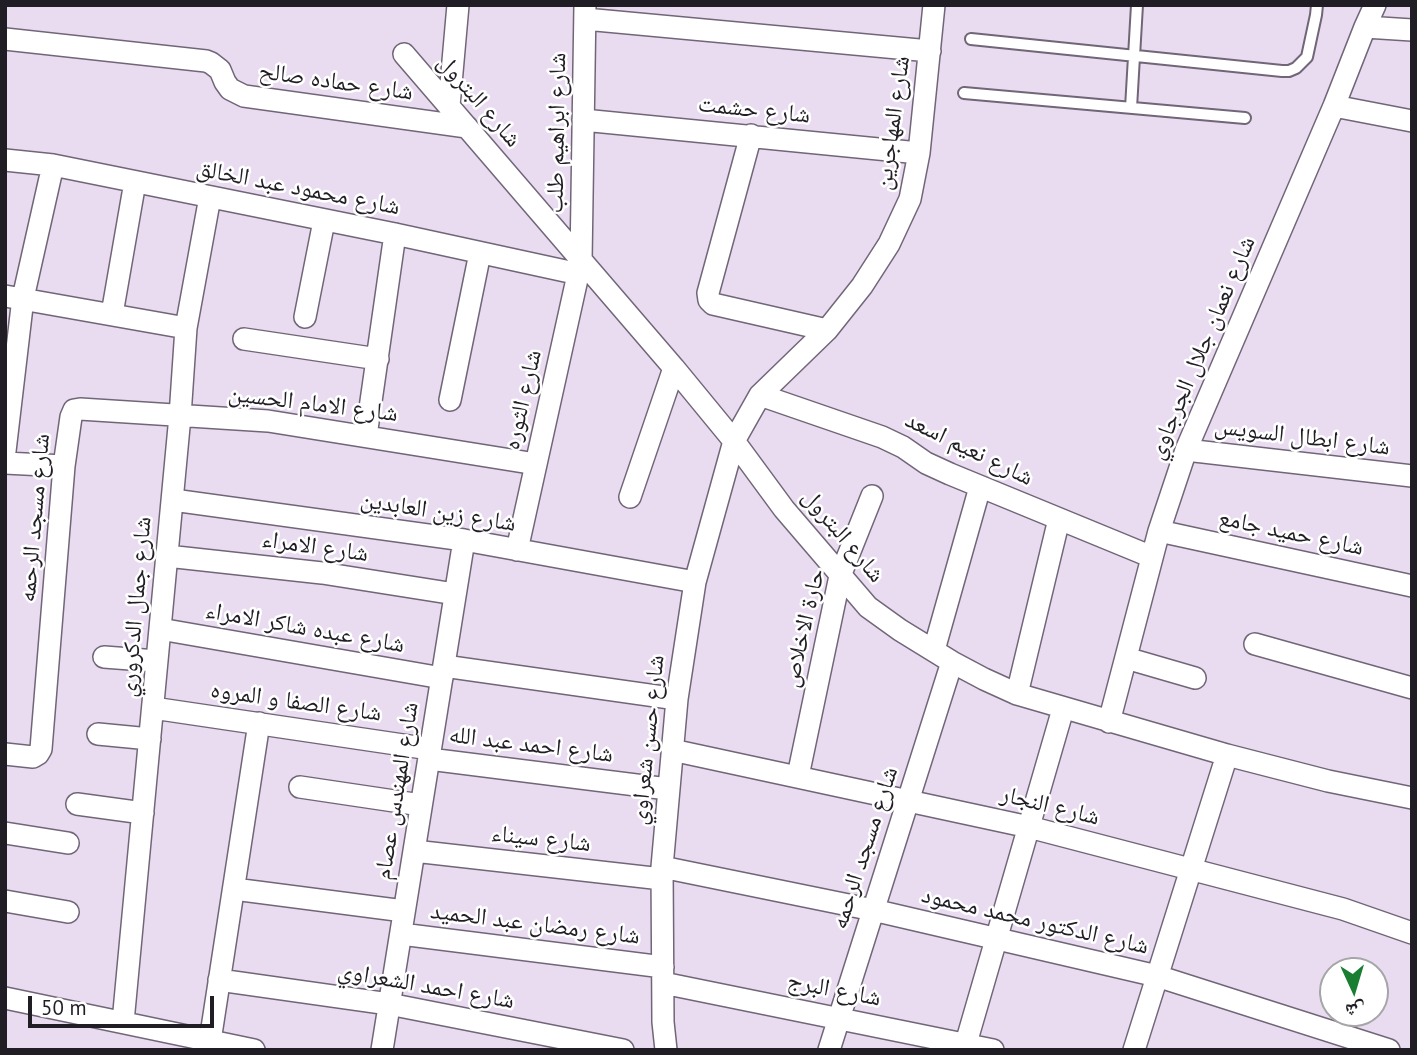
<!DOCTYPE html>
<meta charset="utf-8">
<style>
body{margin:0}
#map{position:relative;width:1417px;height:1055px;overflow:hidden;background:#e9dcf1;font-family:"PT Sans","Noto Naskh Arabic",sans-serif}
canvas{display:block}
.frame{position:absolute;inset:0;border:7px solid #211d24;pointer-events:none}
.north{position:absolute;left:1319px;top:957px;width:70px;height:70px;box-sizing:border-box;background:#fff;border:2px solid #a6a5a7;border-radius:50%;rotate:176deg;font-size:19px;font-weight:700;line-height:28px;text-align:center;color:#211d24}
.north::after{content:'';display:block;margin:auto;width:24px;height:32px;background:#197e31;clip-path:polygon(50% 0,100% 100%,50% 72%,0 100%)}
.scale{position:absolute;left:28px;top:996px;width:186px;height:32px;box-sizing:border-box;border:4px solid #211d24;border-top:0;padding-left:9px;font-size:21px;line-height:24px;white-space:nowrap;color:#211d24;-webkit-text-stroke:5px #fff;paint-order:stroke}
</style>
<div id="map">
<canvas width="1417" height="1055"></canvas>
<div class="frame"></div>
<div class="north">ش</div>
<div class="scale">50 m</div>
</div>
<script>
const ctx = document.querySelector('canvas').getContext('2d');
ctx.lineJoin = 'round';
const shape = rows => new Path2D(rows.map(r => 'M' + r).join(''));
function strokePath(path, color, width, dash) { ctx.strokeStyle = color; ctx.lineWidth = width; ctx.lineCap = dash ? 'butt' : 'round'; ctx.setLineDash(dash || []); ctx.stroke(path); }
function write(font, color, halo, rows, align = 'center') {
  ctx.font = font + ' "PT Sans","Noto Naskh Arabic",sans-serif'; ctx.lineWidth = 5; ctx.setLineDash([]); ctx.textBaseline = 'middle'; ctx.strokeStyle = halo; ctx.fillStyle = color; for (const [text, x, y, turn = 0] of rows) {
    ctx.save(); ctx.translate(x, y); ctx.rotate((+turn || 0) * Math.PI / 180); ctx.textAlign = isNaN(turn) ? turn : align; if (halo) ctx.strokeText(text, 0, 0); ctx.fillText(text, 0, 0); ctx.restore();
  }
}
const lane = shape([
 [971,39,1282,71,1289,71,1296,68,1307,57,1316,15,1317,5],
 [964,93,1245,118],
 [1131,108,1137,5]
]);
const street = shape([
 [585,19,930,51],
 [1365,27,1412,30],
 [5,39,206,61,211,63,220,70,225,82,230,89,244,96,467,127],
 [404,54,674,368,734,441,784,509,868,607,900,630,952,662,984,679,1017,694,1227,755,1328,781,1412,798],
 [449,106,458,5],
 [1334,106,1412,121],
 [583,120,919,153],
 [751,135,708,293,709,300,713,304,827,330],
 [5,160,53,165,395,234,579,274],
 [5,296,186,328],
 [112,314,135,182],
 [305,317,324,221],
 [244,339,378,359],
 [760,395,882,437,903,447,926,463,950,474,1152,557],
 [450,400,480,253],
 [366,436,395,234],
 [1186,450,1412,476],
 [5,451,23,298,53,165],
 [5,463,64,466],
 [630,497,674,368],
 [173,500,464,540,695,582],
 [1159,531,1412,586],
 [517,550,581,261,585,5],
 [167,556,322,573,455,594],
 [160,629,442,678],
 [1255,644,1412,688],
 [934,650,980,487],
 [104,657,157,661],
 [1126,658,1195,678],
 [444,666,677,699],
 [1017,694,1059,519],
 [153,708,430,749],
 [1109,722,1159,531,1186,450,1334,106,1365,27,1375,5],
 [98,734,150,739],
 [672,750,1029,827,1343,909,1412,933],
 [5,754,33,757,38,754,41,749,64,466,71,417,74,410,80,409,268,421,536,464],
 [429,759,668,789],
 [798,776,840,576,872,496],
 [300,787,421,805],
 [77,804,143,813],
 [5,833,68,843],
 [414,851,662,879],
 [662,867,873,910,1157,976,1389,1050],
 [234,889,404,911],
 [5,901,68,912],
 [401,934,663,967],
 [219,980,389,1004,623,1050],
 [663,983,993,1050],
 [5,998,254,1050],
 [123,1022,180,416,186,328,210,197],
 [210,1041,259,723],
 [382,1050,464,540],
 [666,1050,663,1022,662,867,677,699,695,582,734,441,760,395,827,330,862,286,889,244,910,199,919,153,934,5],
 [829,1050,952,662],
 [964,1050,1063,709],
 [1134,1050,1227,755]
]);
strokePath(lane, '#716678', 14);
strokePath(street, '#716678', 24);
strokePath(lane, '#fff', 10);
strokePath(street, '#fff', 21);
write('24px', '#211d24', '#fff', [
 ["شارع حماده صالح",336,82,8],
 ["شارع البترول",479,101,49],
 ["شارع حشمت",754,110,6],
 ["شارع المهاجرين",893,123,-82],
 ["شارع ابراهيم طلب",557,133,-89],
 ["شارع محمود عبد الخالق",298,188,11],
 ["شارع نعمان جلال الجرجاوي",1202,348,-67],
 ["شارع الثوره",523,400,-77],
 ["شارع الامام الحسين",313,404,7],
 ["شارع ابطال السويس",1302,437,7],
 ["شارع نعيم اسعد",969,449,26],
 ["شارع زين العابدين",438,512,9],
 ["شارع مسجد الرحمه",35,518,-85],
 ["شارع حميد جامع",1291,533,12],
 ["شارع البترول",843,536,50],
 ["شارع الامراء",315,547,8],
 ["شارع جمال الدكروري",136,607,-85],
 ["شارع عبده شاكر الامراء",305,628,10],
 ["حارة الاخلاص",804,628,-77],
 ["شارع الصفا و المروه",296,702,8],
 ["شارع حسن شعراوي",648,740,-84],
 ["شارع احمد عبد الله",531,745,7],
 ["شارع المهندس عصام",397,791,-81],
 ["شارع النجار",1050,806,14],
 ["شارع سيناء",541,839,6],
 ["شارع مسجد الرحمه",865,848,-72],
 ["شارع الدكتور محمد محمود",1035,921,13],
 ["شارع رمضان عبد الحميد",535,924,7],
 ["شارع احمد الشعراوي",426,986,10],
 ["شارع البرج",834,990,11]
]);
</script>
